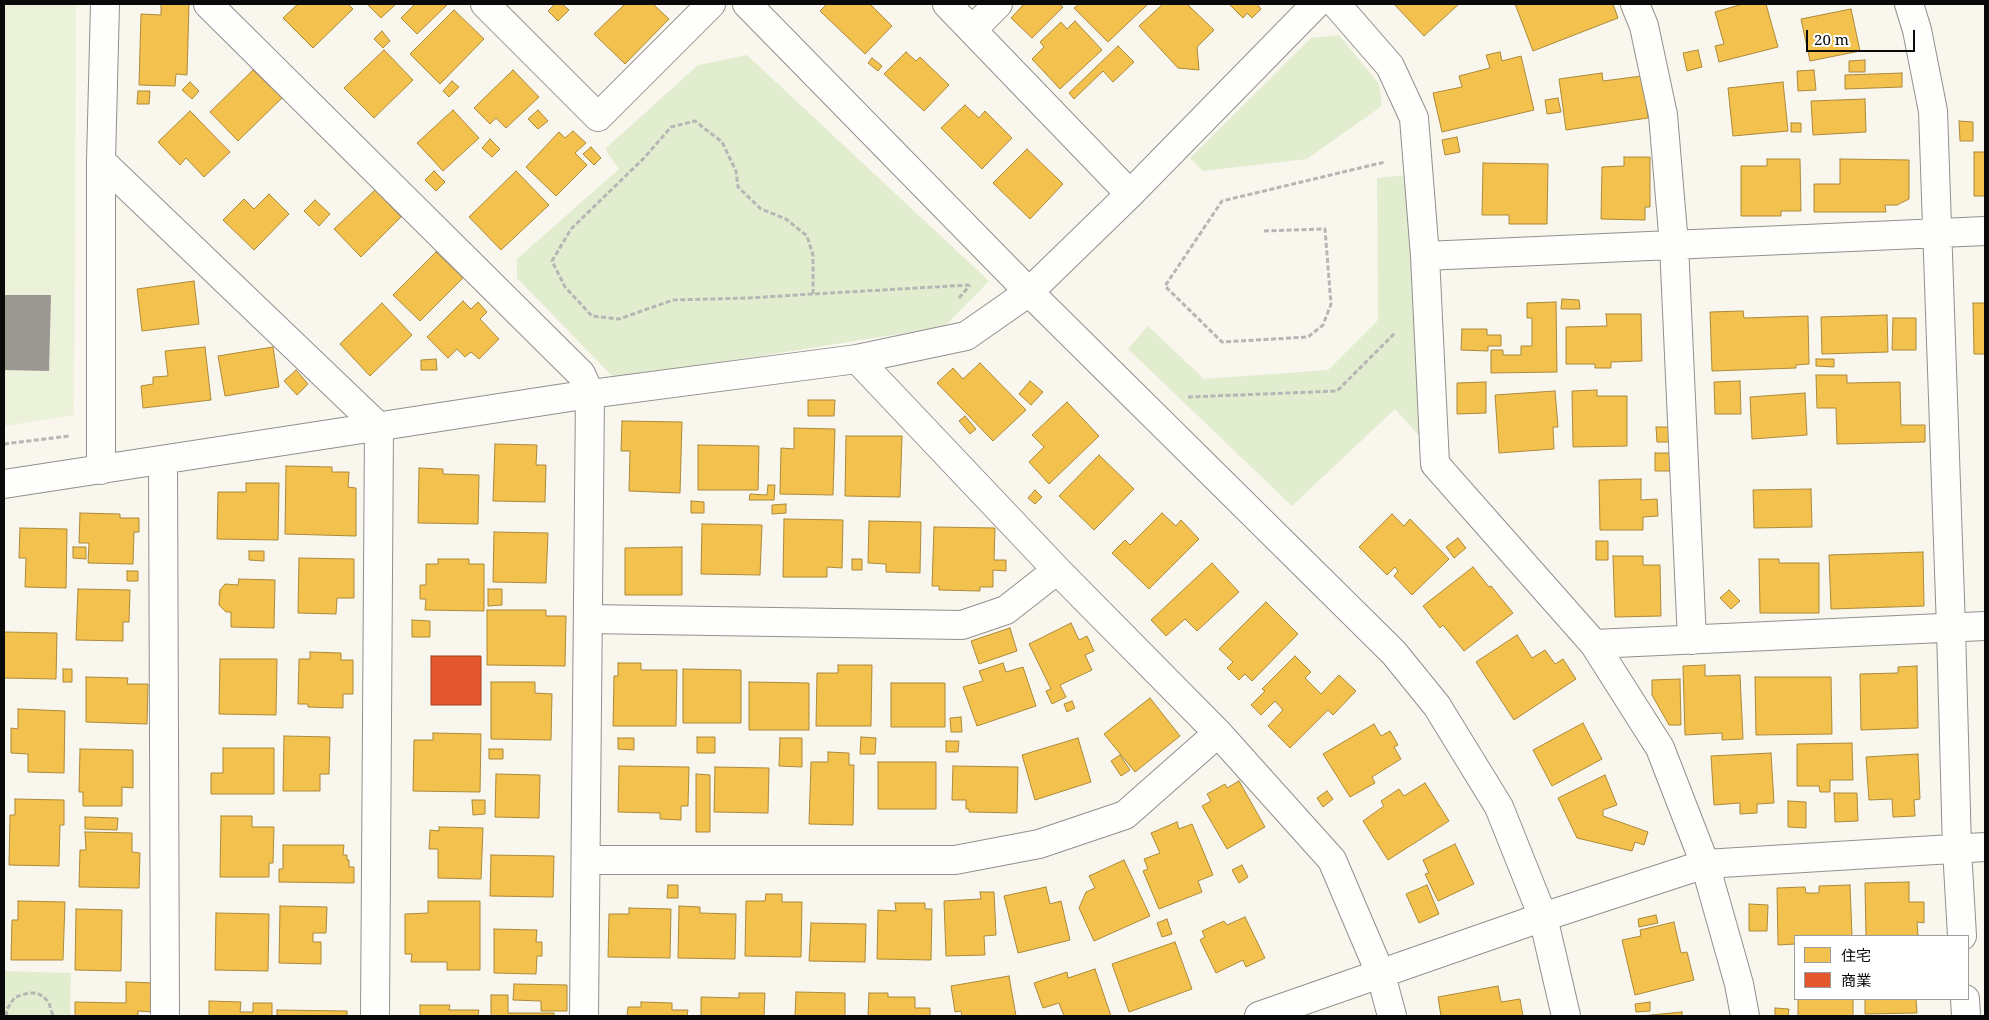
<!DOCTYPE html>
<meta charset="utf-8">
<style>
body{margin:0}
#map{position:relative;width:1989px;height:1020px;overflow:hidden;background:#f9f6ee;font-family:"Noto Serif","Noto Sans JP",serif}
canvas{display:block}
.frame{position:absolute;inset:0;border:5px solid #0a0a0a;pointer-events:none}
.legend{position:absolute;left:1794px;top:935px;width:175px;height:65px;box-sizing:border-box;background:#fff;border:1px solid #9d9d9d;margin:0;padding:6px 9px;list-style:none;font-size:15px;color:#0a0a0a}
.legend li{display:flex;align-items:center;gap:10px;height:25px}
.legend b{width:25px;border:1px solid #9d9d9d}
.scale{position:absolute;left:1806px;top:30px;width:109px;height:22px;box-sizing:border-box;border:2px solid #0a0a0a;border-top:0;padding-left:6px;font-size:15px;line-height:18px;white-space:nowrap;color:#0a0a0a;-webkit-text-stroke:4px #fff;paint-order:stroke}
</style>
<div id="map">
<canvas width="1989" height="1020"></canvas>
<div class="frame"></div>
<ul class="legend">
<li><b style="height:14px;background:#f2c14e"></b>住宅</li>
<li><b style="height:14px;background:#e4572e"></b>商業</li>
</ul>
<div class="scale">20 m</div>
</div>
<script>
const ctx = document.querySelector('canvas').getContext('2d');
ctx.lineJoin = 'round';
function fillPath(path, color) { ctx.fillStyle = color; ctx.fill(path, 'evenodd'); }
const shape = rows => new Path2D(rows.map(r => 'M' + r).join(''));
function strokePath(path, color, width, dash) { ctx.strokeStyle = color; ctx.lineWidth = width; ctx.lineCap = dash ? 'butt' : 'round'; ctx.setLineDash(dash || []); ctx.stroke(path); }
fillPath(shape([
 [1339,35,1379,84,1382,106,1307,159,1203,171,1190,158,1311,38],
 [747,55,989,281,944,327,615,379,517,278,517,259,619,169,605,149,698,65],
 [1406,175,1423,440,1395,409,1292,506,1128,349,1148,326,1204,379,1328,370,1378,320,1377,178],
 [4,971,71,973,70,1016,4,1016]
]), '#e2edcf');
fillPath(shape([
 [4,4,76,4,74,415,4,426]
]), '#ecf1d9');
const homes = shape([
 [161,4,189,4,187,75,176,74,175,86,139,85,141,14,161,15,161,4],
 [298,4,348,4,353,9,313,48,283,18,298,4],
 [367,4,396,4,381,18,367,4],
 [415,4,446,4,447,5,417,34,401,18,415,4],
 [555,4,562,4,569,10,558,21,548,11,555,4],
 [625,4,653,4,669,19,625,64,594,34,625,4],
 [827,4,870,4,892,26,865,54,820,11,827,4],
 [1024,4,1059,4,1063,7,1032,38,1011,18,1024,4],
 [1079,4,1148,4,1108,42,1074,8,1079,4],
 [1163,4,1187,4,1214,30,1197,47,1199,70,1178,68,1139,26,1163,4],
 [1229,4,1257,4,1261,9,1252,18,1247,13,1243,18,1229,4],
 [1394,4,1459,4,1424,36,1394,4],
 [1515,4,1613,4,1618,18,1533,51,1515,4],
 [1743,4,1766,4,1778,47,1719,62,1715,46,1724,44,1715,12,1743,4],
 [1851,9,1860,51,1810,61,1801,19,1851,9],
 [454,10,484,39,440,84,410,54,454,10],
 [1075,21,1102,50,1060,89,1032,59,1044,47,1040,42,1061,22,1067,29,1075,21],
 [382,31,390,41,383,48,374,39,382,31],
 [1118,46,1134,62,1113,82,1103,71,1074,99,1069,93,1118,46],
 [384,50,413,80,374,118,344,88,384,50],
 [1698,50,1702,67,1687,71,1683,53,1698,50],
 [906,52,916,61,920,57,949,85,924,111,884,74,906,52],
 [1500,52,1502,61,1521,56,1534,110,1442,132,1433,93,1462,87,1459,76,1490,68,1486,55,1500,52],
 [872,58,882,66,878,71,868,63,872,58],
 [1865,60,1865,72,1849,72,1849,61,1865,60],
 [253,70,282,98,238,141,210,112,253,70],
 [513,70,539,97,506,128,496,118,490,124,474,108,513,70],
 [1814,70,1816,90,1798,91,1797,71,1814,70],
 [1602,73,1603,81,1642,76,1648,118,1566,130,1559,79,1602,73],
 [1902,73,1902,87,1845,89,1845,75,1902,73],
 [452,81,459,87,449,97,443,91,452,81],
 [190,82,199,91,192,99,182,90,190,82],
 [1783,82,1788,131,1733,136,1728,88,1783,82],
 [138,91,150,91,149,104,137,104,138,91],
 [1558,98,1561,112,1547,114,1545,100,1558,98],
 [1865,99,1866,132,1813,135,1811,101,1865,99],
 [965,105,979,118,985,111,1012,138,982,169,941,128,965,105],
 [453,110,479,138,443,171,417,143,453,110],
 [538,110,548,121,538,129,528,119,538,110],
 [190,111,230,152,204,177,186,158,180,165,158,142,190,111],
 [1959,121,1973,122,1973,141,1960,141,1959,121],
 [1791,123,1801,123,1801,132,1791,132,1791,123],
 [573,131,586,143,575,153,587,165,556,196,526,167,559,132,565,138,573,131],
 [1457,137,1460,152,1445,155,1442,140,1457,137],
 [490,139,500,149,492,157,482,148,490,139],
 [591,147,601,158,594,165,583,154,591,147],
 [1027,149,1063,184,1030,219,993,183,1027,149],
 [1974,152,1985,152,1985,196,1974,196,1974,152],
 [1624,157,1650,157,1650,207,1645,207,1645,220,1601,219,1602,167,1624,166,1624,157],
 [1767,159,1800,159,1801,211,1781,211,1781,216,1741,216,1741,166,1767,166,1767,159],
 [1840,159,1909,160,1909,199,1897,205,1885,205,1886,212,1814,212,1814,184,1840,184,1840,159],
 [1483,163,1548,164,1547,224,1509,224,1509,215,1482,215,1483,163],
 [434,171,445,182,436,191,425,180,434,171],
 [516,171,549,205,501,250,469,217,516,171],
 [375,190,401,217,361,257,334,229,375,190],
 [269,194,289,214,254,250,223,220,244,199,254,209,269,194],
 [315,200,330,214,319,226,304,211,315,200],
 [436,252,463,278,420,321,393,295,436,252],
 [194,281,199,324,142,331,137,289,194,281],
 [1562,299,1579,300,1580,309,1561,309,1562,299],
 [463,301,471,309,478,302,487,312,480,319,499,339,479,359,471,352,465,357,457,349,448,358,427,337,463,301],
 [1556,302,1557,372,1491,373,1491,350,1503,350,1503,355,1521,355,1521,346,1532,346,1532,318,1527,318,1527,303,1556,302],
 [382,303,412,335,370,376,340,344,382,303],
 [1973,303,1985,303,1985,354,1974,354,1973,303],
 [1743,311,1744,318,1808,316,1809,364,1796,365,1796,368,1712,371,1710,312,1743,311],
 [1606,314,1641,314,1642,361,1611,362,1611,368,1595,368,1595,364,1566,364,1566,327,1607,326,1606,314],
 [1887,315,1888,352,1822,354,1821,317,1887,315],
 [1893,318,1916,318,1916,350,1892,350,1893,318],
 [1462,329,1487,329,1487,335,1501,335,1501,346,1488,346,1488,351,1461,350,1462,329],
 [205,347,211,400,143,408,141,386,153,384,153,377,168,376,165,351,205,347],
 [273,347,279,387,225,396,218,356,273,347],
 [436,359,437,370,421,370,421,360,436,359],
 [1816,359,1834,359,1834,367,1816,366,1816,359],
 [980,363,1026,410,993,441,937,383,953,368,963,379,980,363],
 [296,370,308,384,297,395,284,381,296,370],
 [1816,375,1847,375,1847,383,1900,382,1901,425,1925,425,1925,442,1837,444,1836,408,1817,408,1816,375],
 [1030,381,1043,392,1031,405,1019,394,1030,381],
 [1740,381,1741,414,1715,414,1714,382,1740,381],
 [1486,382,1486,413,1457,414,1457,383,1486,382],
 [1597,390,1597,396,1627,396,1627,446,1573,447,1572,391,1597,390],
 [1555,391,1558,427,1553,427,1554,449,1499,453,1495,395,1555,391],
 [1805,393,1807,435,1752,439,1750,397,1805,393],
 [808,400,835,400,834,416,808,416,808,400],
 [1067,402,1099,436,1049,484,1029,462,1044,447,1032,435,1067,402],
 [965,416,976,429,970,434,959,421,965,416],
 [622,421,682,422,680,493,629,491,630,451,621,451,622,421],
 [1656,427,1669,427,1669,442,1657,442,1656,427],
 [794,428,835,429,833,495,780,494,781,448,794,449,794,428],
 [846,436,902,436,900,497,845,496,846,436],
 [495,444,537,445,536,465,546,465,545,502,493,501,495,444],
 [698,445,759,446,758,490,698,490,698,445],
 [1655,453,1672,453,1672,471,1655,471,1655,453],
 [1099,455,1134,489,1094,530,1059,496,1099,455],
 [286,466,332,467,332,472,349,472,348,487,356,488,356,536,285,534,286,466],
 [419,468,443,469,443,474,479,475,478,524,418,523,419,468],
 [1641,479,1641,500,1657,499,1658,516,1643,517,1643,530,1600,530,1599,480,1641,479],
 [246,483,279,483,278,540,217,539,218,492,246,492,246,483],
 [768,485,775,485,774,500,749,500,750,494,767,495,768,485],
 [1811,489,1812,527,1754,528,1753,490,1811,489],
 [1035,490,1042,497,1035,504,1028,498,1035,490],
 [691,501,704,502,704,513,691,513,691,501],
 [786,504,786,513,772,514,772,505,786,504],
 [80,513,120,514,120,518,139,518,139,532,134,532,133,564,88,563,89,543,79,543,80,513],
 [1162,513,1176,526,1181,520,1199,539,1149,589,1112,553,1125,540,1130,545,1162,513],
 [1392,514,1404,526,1410,519,1449,559,1412,595,1394,576,1398,571,1395,567,1387,575,1359,547,1392,514],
 [784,519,843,520,842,568,827,567,827,577,783,577,784,519],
 [869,521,921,522,920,573,886,572,886,564,868,563,869,521],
 [702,524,762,525,760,575,701,574,702,524],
 [934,527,995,528,994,560,1006,560,1006,571,993,570,993,587,980,587,980,591,939,590,939,586,932,586,934,527],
 [20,528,67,529,66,588,25,587,26,558,19,558,20,528],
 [494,532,548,533,546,583,493,582,494,532],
 [1458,538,1466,548,1454,558,1446,547,1458,538],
 [1596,541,1608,541,1608,560,1596,560,1596,541],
 [73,547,86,547,86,559,73,558,73,547],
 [682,547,682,595,625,595,625,548,682,547],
 [249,551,264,551,264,561,249,560,249,551],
 [1923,552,1924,606,1831,609,1829,555,1923,552],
 [1613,556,1643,556,1643,565,1660,565,1661,616,1615,617,1613,556],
 [299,558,354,559,354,598,337,598,336,614,298,613,299,558],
 [438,559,469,559,469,564,484,564,484,611,425,610,426,599,420,599,420,585,426,585,426,564,438,564,438,559],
 [852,559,862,559,862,570,852,570,852,559],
 [1759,559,1779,559,1779,563,1819,563,1819,613,1760,613,1759,559],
 [1212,563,1239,592,1197,631,1185,619,1166,636,1151,620,1212,563],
 [1473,567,1489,587,1491,586,1513,613,1464,651,1443,625,1440,628,1423,606,1473,567],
 [127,571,138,571,138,581,127,581,127,571],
 [239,579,275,580,274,628,231,627,231,612,226,612,219,605,220,590,225,584,238,585,239,579],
 [78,589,130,590,129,622,123,622,123,641,76,640,78,589],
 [488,589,502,589,502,605,488,606,488,589],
 [1729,590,1740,601,1731,609,1720,598,1729,590],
 [1266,602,1298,634,1252,681,1245,674,1239,680,1227,668,1233,662,1219,649,1266,602],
 [487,610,546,610,546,616,566,616,565,666,487,665,487,610],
 [412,620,430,621,430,637,412,637,412,620],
 [1071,623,1079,640,1087,636,1094,651,1085,655,1092,670,1060,685,1066,697,1052,704,1046,691,1051,689,1029,644,1071,623],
 [1010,628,1017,651,979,664,971,641,1010,628],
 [4,632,57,633,56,679,4,678,4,632],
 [1517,635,1532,658,1545,650,1555,664,1563,659,1576,679,1514,720,1476,662,1517,635],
 [310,652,341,653,341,660,353,660,353,694,343,694,343,708,308,707,308,704,298,704,299,659,310,659,310,652],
 [1295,656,1311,672,1305,678,1321,694,1339,675,1356,691,1333,715,1328,710,1290,748,1268,726,1283,710,1275,701,1261,715,1251,705,1265,691,1262,689,1295,656],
 [220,659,277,659,276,715,219,714,220,659],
 [618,663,641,663,641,670,677,670,676,726,613,726,614,676,618,676,618,663],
 [1003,663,1006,672,1023,667,1036,706,977,726,963,687,983,681,979,671,1003,663],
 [838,665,872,665,871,726,816,726,817,673,838,673,838,665],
 [1705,665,1705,676,1740,675,1743,739,1722,740,1722,733,1685,735,1683,666,1705,665],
 [1917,666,1918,728,1861,730,1860,674,1898,673,1898,667,1917,666],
 [63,669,72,669,72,682,63,682,63,669],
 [683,669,741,670,741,723,683,723,683,669],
 [86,677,128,678,127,684,148,684,147,724,86,722,86,677],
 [1755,677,1831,677,1832,734,1756,735,1755,677],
 [1680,679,1681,725,1669,725,1652,695,1652,680,1680,679],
 [491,682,535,682,535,693,552,694,551,740,491,739,491,682],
 [749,682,809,683,809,730,749,730,749,682],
 [891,683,945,683,945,727,891,727,891,683],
 [1150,698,1180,736,1135,772,1104,734,1150,698],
 [1072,701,1075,708,1067,712,1064,704,1072,701],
 [18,709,65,711,64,773,28,772,28,754,11,753,11,728,18,729,18,709],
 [961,717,962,732,951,732,950,718,961,717],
 [1583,723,1602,759,1552,786,1533,750,1583,723],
 [1374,724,1381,736,1390,731,1398,745,1394,747,1401,759,1372,777,1375,783,1350,797,1323,754,1374,724],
 [433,733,481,734,480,792,413,791,414,740,433,740,433,733],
 [284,736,330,737,329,774,320,774,320,791,283,791,284,736],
 [697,737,715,737,715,753,697,753,697,737],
 [861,737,876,738,875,754,860,754,861,737],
 [618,738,634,738,634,750,618,749,618,738],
 [780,738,802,738,802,767,779,766,780,738],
 [1078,738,1091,782,1035,800,1022,755,1078,738],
 [946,741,959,741,958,752,946,752,946,741],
 [1852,743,1853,780,1830,780,1830,792,1820,792,1819,786,1797,786,1797,744,1852,743],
 [223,748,274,748,274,794,211,794,211,773,223,773,223,748],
 [80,749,133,750,133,788,122,787,122,806,83,806,83,792,79,792,80,749],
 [489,749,503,749,503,759,489,759,489,749],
 [828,752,849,753,849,765,854,765,853,825,809,824,811,762,828,762,828,752],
 [1771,753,1774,803,1757,804,1757,813,1740,814,1740,803,1714,805,1711,756,1771,753],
 [1918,754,1920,799,1914,800,1915,816,1893,817,1892,799,1869,800,1866,757,1918,754],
 [1120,755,1130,770,1121,776,1111,761,1120,755],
 [878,762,936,762,936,809,878,809,878,762],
 [619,766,689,767,688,806,681,806,681,820,660,819,660,813,618,812,619,766],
 [953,766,1018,767,1017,813,969,812,969,809,966,809,966,800,952,800,953,766],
 [715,767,769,768,768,813,714,812,715,767],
 [496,774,540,775,539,818,495,817,496,774],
 [696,774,710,775,710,832,696,832,696,774],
 [1605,775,1617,805,1603,810,1603,816,1648,832,1644,845,1635,842,1632,851,1577,838,1558,798,1605,775],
 [1239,781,1265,827,1227,849,1202,806,1211,801,1207,794,1225,784,1227,788,1239,781],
 [1425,783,1449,821,1388,860,1363,821,1384,806,1381,801,1399,789,1404,796,1425,783],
 [1327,791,1333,799,1323,807,1317,798,1327,791],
 [1834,793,1857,793,1858,821,1835,822,1834,793],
 [15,799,64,800,64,825,60,825,59,866,9,865,10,815,15,815,15,799],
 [472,800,485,800,485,814,473,815,472,800],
 [1788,801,1806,802,1806,828,1788,827,1788,801],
 [221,816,252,816,252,827,274,827,273,863,269,863,269,877,220,877,221,816],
 [85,817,118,818,117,830,85,829,85,817],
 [1177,822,1179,829,1192,824,1213,875,1198,881,1202,892,1159,909,1143,871,1148,869,1144,859,1160,853,1151,833,1177,822],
 [439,827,483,828,481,879,438,878,438,849,429,849,430,830,439,831,439,827],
 [85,832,132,833,132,852,140,853,139,888,79,887,80,850,86,850,85,832],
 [1455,844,1474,884,1438,901,1425,874,1429,873,1423,860,1455,844],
 [283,845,344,845,343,855,347,855,347,860,349,860,349,867,354,867,354,883,279,882,279,869,283,869,283,845],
 [491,855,554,856,553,897,490,896,491,855],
 [1124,860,1150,916,1094,941,1079,908,1086,892,1095,888,1089,876,1124,860],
 [1242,865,1248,877,1239,883,1232,870,1242,865],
 [1909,882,1909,902,1924,902,1924,923,1917,922,1918,936,1866,936,1865,883,1909,882],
 [668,885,678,885,678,898,667,898,668,885],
 [1427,885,1439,914,1419,923,1406,894,1427,885],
 [1850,885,1852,936,1795,936,1795,944,1778,945,1777,888,1805,887,1806,893,1819,893,1819,886,1850,885],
 [1046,887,1050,904,1061,901,1070,940,1018,953,1004,896,1046,887],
 [980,892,994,892,996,935,984,936,985,955,946,956,944,901,981,899,980,892],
 [766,894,782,894,782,902,802,902,801,957,745,956,746,901,765,901,766,894],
 [18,901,65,902,63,960,11,960,12,920,18,920,18,901],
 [428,901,480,901,480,970,447,970,447,962,411,962,412,954,405,954,405,914,428,913,428,901],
 [895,903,925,903,925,909,932,909,931,960,877,959,878,910,896,911,895,903],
 [1749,904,1768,905,1767,931,1749,931,1749,904],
 [280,906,327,907,326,933,313,933,313,942,321,942,321,964,279,963,280,906],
 [679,906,700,907,700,913,736,914,735,959,678,958,679,906],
 [629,908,671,909,670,958,608,957,609,914,629,914,629,908],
 [76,909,122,910,121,971,75,970,76,909],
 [216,913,269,914,268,971,215,970,216,913],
 [1656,915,1658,923,1639,927,1638,919,1656,915],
 [1245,917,1265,958,1246,967,1243,960,1216,973,1200,940,1205,937,1202,931,1224,921,1227,925,1245,917],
 [1167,919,1172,934,1162,937,1157,923,1167,919],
 [1674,922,1681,953,1687,952,1694,980,1635,995,1622,940,1641,936,1640,930,1674,922],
 [811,923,866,924,865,962,809,961,811,923],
 [494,929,537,930,536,942,542,942,542,956,537,956,536,974,494,973,494,929],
 [1175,942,1192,989,1129,1012,1112,964,1175,942],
 [1095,969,1111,1016,1064,1016,1059,1003,1043,1008,1034,983,1067,972,1068,978,1095,969],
 [1009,976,1016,1016,962,1016,961,1011,955,1012,951,986,1009,976],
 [126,982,156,983,155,1012,138,1011,138,1016,75,1016,75,1002,126,1003,126,982],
 [514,984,567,985,567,1011,541,1011,541,1001,513,1000,514,984],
 [1498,986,1501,1002,1520,999,1523,1016,1441,1016,1438,997,1498,986],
 [796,992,845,993,845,1016,795,1016,796,992],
 [739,993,765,993,764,1016,701,1016,701,997,739,998,739,993],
 [869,993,888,993,888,997,915,997,915,1008,930,1008,930,1016,868,1016,869,993],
 [491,995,508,995,508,1013,554,1013,554,1016,491,1016,491,995],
 [1798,999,1853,999,1853,1016,1798,1016,1798,999],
 [1865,999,1916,999,1917,1013,1865,1014,1865,999],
 [209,1001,241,1002,240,1012,253,1012,253,1003,272,1003,272,1016,209,1016,209,1001],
 [641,1002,672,1003,672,1010,688,1010,687,1016,627,1016,628,1007,641,1007,641,1002],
 [1650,1002,1650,1011,1636,1012,1635,1004,1650,1002],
 [420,1005,450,1005,449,1010,479,1010,478,1016,420,1016,420,1005],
 [1775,1008,1789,1009,1788,1016,1775,1016,1775,1008],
 [277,1010,347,1011,347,1016,277,1016,277,1010],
 [1682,1012,1682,1016,1641,1016,1682,1012]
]);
fillPath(homes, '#f2c14e');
strokePath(homes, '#ac8a3a', 1);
const shops = shape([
 [431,656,481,656,481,705,431,705,431,656]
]);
fillPath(shops, '#e4572e');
strokePath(shops, '#a34023', 1);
fillPath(shape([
 [4,295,51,295,49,371,4,370]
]), '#9b9894');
const minor = shape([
 [208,4,581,374,590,394,584,1016],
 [485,4,598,117,711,4],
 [947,4,1130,194],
 [1336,4,1390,66,1414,118,1425,256,1435,464,1594,644,1660,748,1705,864,1739,984,1745,1016],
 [1635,4,1644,26,1663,115,1674,245,1692,640],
 [1909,4,1917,30,1933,111,1951,628,1957,849,1962,936],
 [972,30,998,4],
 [101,161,379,427,375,1016],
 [1425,256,1985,231],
 [857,359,1057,570,1218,733,1332,860,1381,975,1392,1016],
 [163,461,165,1016],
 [101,470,101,161,105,4],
 [4,484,590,394,857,359,966,336,1029,292,1130,194,1316,4],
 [588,619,962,625,1006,610,1057,570],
 [1594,644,1985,626],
 [586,860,955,860,1039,844,1125,815,1218,733],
 [1965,999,1966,1016],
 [1259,1016,1543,917,1705,864,1985,847]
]);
const tertiary = shape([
 [747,4,1029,292,1394,653,1437,706,1499,807,1543,917,1566,1016]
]);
strokePath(minor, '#92908d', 30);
strokePath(tertiary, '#92908d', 30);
strokePath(shape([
 [1264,231,1325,229,1331,304,1323,325,1308,337,1222,342,1165,286,1222,201,1385,162],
 [813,294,813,255,807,236,786,219,761,209,738,187,736,171,722,142,695,121,671,127,644,158,571,229,552,261,565,287,592,316,619,319,673,300,749,298,813,294,969,285],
 [959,298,970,285],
 [1188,397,1337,391,1395,333],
 [4,444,69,436],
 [6,1016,7,1009,15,997,29,993,37,993,44,997,49,1003,53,1016]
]), '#b7b6b5', 3, [5, 2.5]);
strokePath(minor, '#fefefc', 28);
strokePath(tertiary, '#fefefc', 28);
</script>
